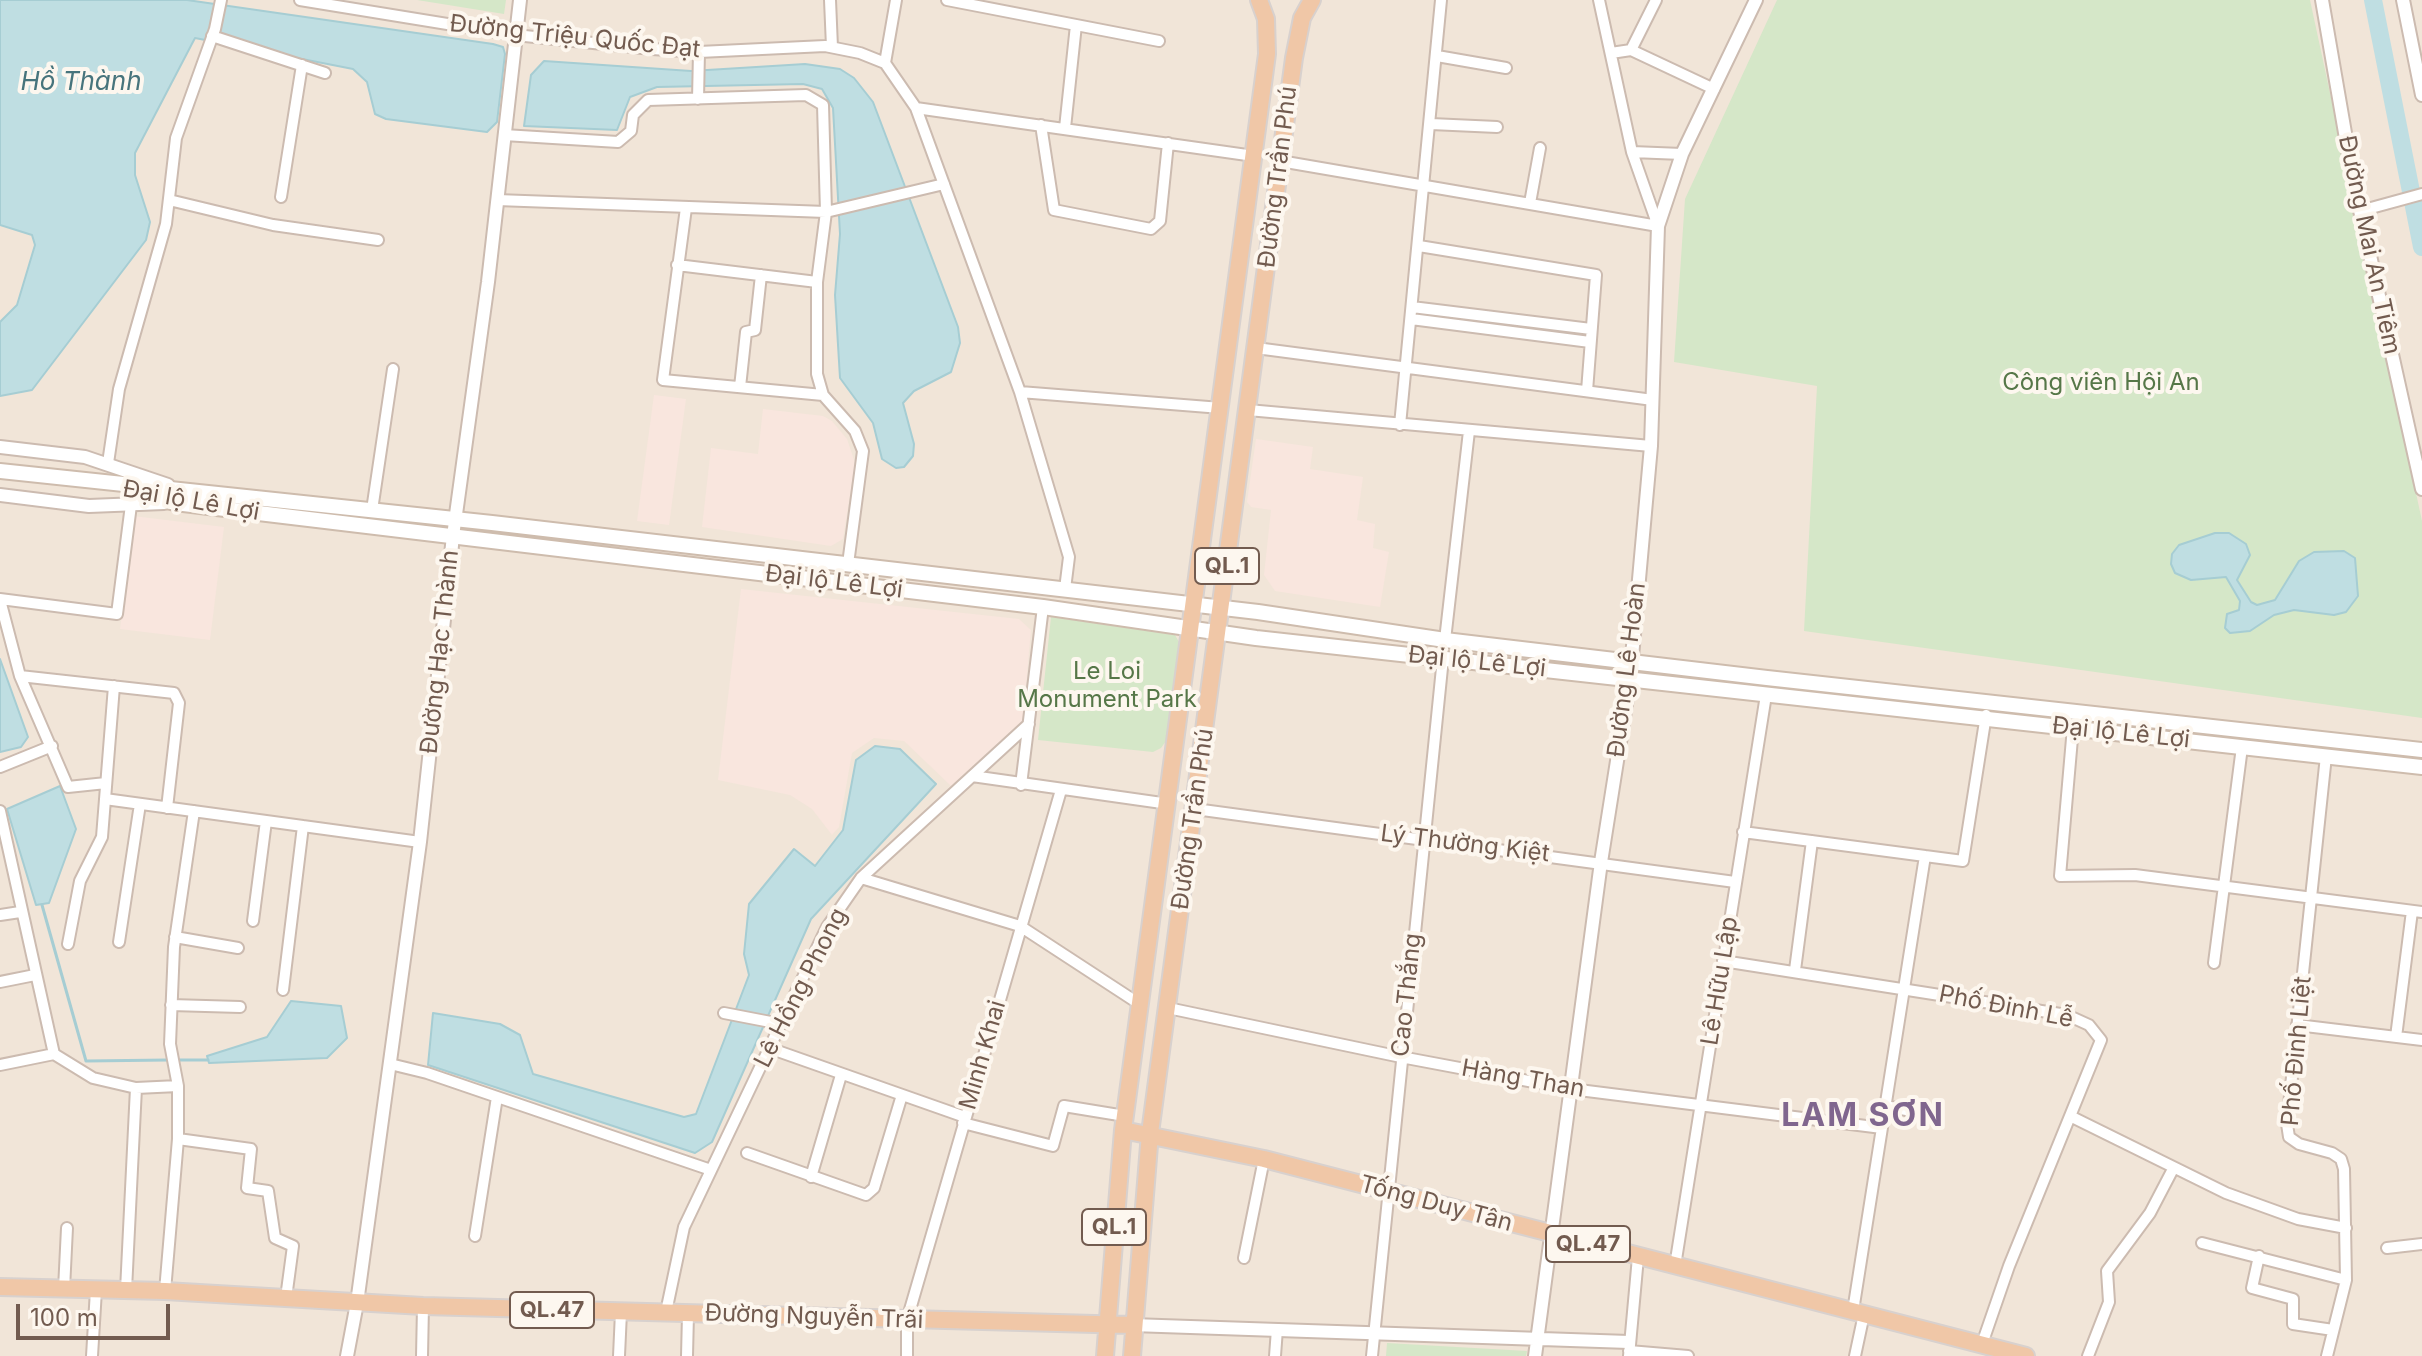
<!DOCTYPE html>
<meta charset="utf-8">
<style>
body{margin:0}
#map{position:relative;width:2422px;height:1356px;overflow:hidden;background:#faf3e9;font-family:Inter,sans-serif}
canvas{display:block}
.scale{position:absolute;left:16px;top:1304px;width:154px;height:36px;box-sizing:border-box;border:4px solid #725b4f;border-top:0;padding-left:10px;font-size:24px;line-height:28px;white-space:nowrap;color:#725b4f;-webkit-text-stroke:6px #fdf7ef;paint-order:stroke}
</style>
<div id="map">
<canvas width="2422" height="1356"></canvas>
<div class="scale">100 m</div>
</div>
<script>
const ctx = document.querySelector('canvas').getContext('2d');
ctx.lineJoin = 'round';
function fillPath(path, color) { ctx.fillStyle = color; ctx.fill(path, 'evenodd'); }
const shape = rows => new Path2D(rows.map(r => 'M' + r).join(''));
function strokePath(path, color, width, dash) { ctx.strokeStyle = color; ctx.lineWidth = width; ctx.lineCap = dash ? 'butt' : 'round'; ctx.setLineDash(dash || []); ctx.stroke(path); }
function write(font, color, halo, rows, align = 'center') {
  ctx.font = font + ' Inter,sans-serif'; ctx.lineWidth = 8; ctx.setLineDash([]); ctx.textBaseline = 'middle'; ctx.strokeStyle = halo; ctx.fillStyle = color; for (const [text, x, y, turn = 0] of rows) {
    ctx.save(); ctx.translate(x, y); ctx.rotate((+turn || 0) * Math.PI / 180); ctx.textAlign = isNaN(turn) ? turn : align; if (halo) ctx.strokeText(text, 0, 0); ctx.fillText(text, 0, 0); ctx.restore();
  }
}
fillPath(shape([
 [0,0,2422,0,2422,1356,0,1356]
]), '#f1e5d8');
fillPath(shape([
 [654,395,686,399,669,525,637,521],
 [763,409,823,416,832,421,847,439,855,463,843,539,831,546,702,527,711,448,758,454],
 [1256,439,1313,447,1310,469,1363,477,1357,520,1375,524,1373,548,1389,552,1380,607,1275,591,1264,575,1271,510,1251,507,1247,502],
 [133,516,224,527,210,640,120,629],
 [741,589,1019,619,1031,630,1023,720,951,786,904,741,874,738,852,753,839,827,832,835,812,809,790,795,718,780]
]), '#f9e6de');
fillPath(shape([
 [417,0,506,0,504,14],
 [1777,0,2310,0,2422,521,2422,718,1804,631,1817,386,1674,362,1685,199],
 [1051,617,1175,635,1179,642,1166,741,1161,748,1153,752,1038,740],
 [1387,1343,1527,1351,1526,1356,1386,1356]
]), '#d5e7c8');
const water = shape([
 [0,0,187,0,493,44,503,47,505,54,497,122,487,132,386,119,375,114,367,82,353,69,195,38,135,153,135,175,150,222,146,240,32,390,0,396,0,322,17,305,35,245,32,235,0,225,0,0],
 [544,61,691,71,805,64,840,69,854,78,873,102,958,327,960,343,951,372,914,391,903,403,914,444,913,456,904,467,896,468,882,459,873,423,840,378,835,295,840,234,833,108,822,89,803,84,657,87,630,97,617,130,524,126,531,75,544,61],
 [2215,533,2229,533,2246,544,2250,555,2237,580,2251,602,2257,605,2275,600,2299,561,2314,552,2344,551,2355,558,2358,596,2346,612,2334,615,2294,610,2274,615,2250,631,2230,633,2225,628,2227,614,2239,610,2240,601,2226,577,2191,580,2175,573,2171,564,2172,554,2179,545,2215,533],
 [0,659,28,737,21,747,0,752,0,659],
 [875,746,900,749,936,784,811,919,712,1142,695,1153,428,1065,433,1013,500,1024,520,1035,533,1074,684,1117,696,1114,749,975,744,954,749,904,794,849,815,866,843,830,856,760,875,746],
 [60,786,76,829,49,903,36,905,7,809,60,786],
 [291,1001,341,1006,347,1038,327,1058,209,1063,207,1056,267,1037,291,1001]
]);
fillPath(water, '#bfdee2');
strokePath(water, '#a6cdd3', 2);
strokePath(shape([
 [42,905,86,1061,168,1060],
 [176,1060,208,1060]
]), '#a6cdd3', 3);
strokePath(shape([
 [2373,0,2422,247]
]), '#bfdee2', 18);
const minor = shape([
 [300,0,515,35,652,49,699,52,825,46,860,53,885,63,916,108,1254,156],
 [830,0,832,47],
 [947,0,1159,41],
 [212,36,325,73],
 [1631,50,1656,0],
 [1611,53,1631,50,1714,89],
 [1437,56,1506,68],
 [885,63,896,0],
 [698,99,699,52],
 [916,108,1020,392,1069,557,1065,589],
 [1431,124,1497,127],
 [1041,125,1054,210,1151,229,1160,221,1168,143],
 [1065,128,1076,25],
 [504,135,618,142,631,131,633,115,648,100,806,95,823,105,826,212,817,282,817,374,823,395,855,431,863,451,848,564],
 [1632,152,1682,154],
 [1280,161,1658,226,1632,152,1599,0],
 [281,197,302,65],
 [169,200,273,225,378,240],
 [497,200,826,212,944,184],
 [1530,203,1540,148],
 [686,208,663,380,823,395],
 [2360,211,2422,194],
 [1419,246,1596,275,1587,391],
 [677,265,817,282],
 [1412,307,1591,329],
 [1411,319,1590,342],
 [1256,348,1653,400],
 [740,387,746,332,755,330,761,275],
 [1020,392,1221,408],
 [1248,410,1651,446],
 [1400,425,1441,0],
 [108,463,119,389,166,224,176,138,215,29,221,0],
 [372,510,393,369],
 [0,599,117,614,131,505],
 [0,600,20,676,68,787,106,783],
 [1445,640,1469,431],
 [20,676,174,693,179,703,167,808],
 [2073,727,2060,876,2135,875,2422,912],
 [2326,756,2287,1124,2289,1137,2299,1144,2332,1153,2341,1159,2344,1169,2346,1280,2327,1356],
 [0,767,52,746],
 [972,776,1169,804],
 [1021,785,1043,607],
 [105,799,420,842],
 [1195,809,1735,882],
 [0,811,54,1054],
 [1743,832,1963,861,1986,715],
 [861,878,1020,926,1141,1005],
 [0,915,20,912],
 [253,921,266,821],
 [175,937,238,948],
 [119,942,140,804],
 [68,944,80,881,102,837,114,686],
 [1723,961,2067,1015,2089,1025,2101,1040,2009,1266,1982,1344],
 [2214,963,2242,747],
 [1795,970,1812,841],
 [0,982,35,975],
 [283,990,303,826],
 [171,1005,240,1007],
 [1168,1008,1401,1057,1571,1089,1882,1128],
 [724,1013,781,1024],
 [2297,1025,2422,1040],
 [2396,1037,2412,911],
 [769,1048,965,1117],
 [390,1064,427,1073,711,1170],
 [0,1065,54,1054,93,1078,136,1088],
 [1885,1106,1933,1115],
 [2072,1117,2226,1193,2298,1219,2346,1228],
 [963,1123,1053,1146,1064,1106,1125,1116],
 [178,1139,251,1149,247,1188,268,1191,275,1238,293,1246,286,1298],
 [747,1153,866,1195,874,1188,902,1095],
 [811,1177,841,1075],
 [475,1236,497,1097],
 [2202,1243,2346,1280],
 [2387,1248,2422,1244],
 [2259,1256,2252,1288,2293,1299,2293,1324,2333,1330],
 [1244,1258,1264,1159],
 [1675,1266,1766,695],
 [64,1289,67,1228],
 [126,1290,136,1088,178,1086],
 [165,1291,178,1139,178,1086,170,1044,174,947,194,811],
 [1853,1311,1925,856],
 [666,1312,684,1227,827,927,861,878,1029,724],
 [1629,1351,1688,1356],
 [92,1356,96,1290],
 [422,1356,423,1306],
 [619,1356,621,1312],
 [687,1356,688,1314],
 [907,1356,907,1320,1061,790],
 [1275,1356,1277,1329],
 [1372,1356,1443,658],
 [1629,1356,1638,1257],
 [1855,1356,1864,1314],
 [2088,1356,2109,1302,2107,1271,2150,1213,2173,1169]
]);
const tertiary = shape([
 [2322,0,2353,179,2422,489],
 [2403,0,2422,95],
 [0,447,85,457,168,485],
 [0,495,89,506,164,503],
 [1132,1325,1629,1342],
 [347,1356,357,1303,420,842,453,536,488,282,520,0],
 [1535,1356,1601,862,1630,679,1651,446,1658,226,1682,154,1756,0]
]);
const secondary = shape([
 [0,471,492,523,1258,612,1445,640,1767,678,2422,750],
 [135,493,175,503,1043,607,1256,638,2422,767]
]);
const trunk = shape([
 [1123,1130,1264,1159,2026,1356],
 [0,1287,165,1291,423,1306,1132,1325],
 [1105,1356,1123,1130,1267,54,1266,19,1259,0],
 [1132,1356,1150,1133,1294,58,1302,18,1312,0]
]);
strokePath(minor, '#ccbbb0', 14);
strokePath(tertiary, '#ccbbb0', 16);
strokePath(secondary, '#cebcad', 18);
strokePath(trunk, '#d8d1ce', 20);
strokePath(minor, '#fff', 10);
strokePath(tertiary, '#fff', 12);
strokePath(secondary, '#fff', 14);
strokePath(trunk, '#f0c7a7', 16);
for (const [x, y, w] of [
 [1227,566,64],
 [1114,1227,64],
 [1588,1244,84],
 [552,1310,84]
]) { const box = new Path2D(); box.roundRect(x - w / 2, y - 18, w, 36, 6); ctx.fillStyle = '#fdf7ef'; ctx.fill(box); strokePath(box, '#725b4f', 2); }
write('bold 22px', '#725b4f', null, [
 ["QL.1",1227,566],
 ["QL.1",1114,1227],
 ["QL.47",1588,1244],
 ["QL.47",552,1310]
]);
write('24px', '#725b4f', '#fdf7ef', [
 ["Đường Triệu Quốc Đạt",575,37,6],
 ["Đường Trần Phú",1278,177,-83],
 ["Đường Mai An Tiêm",2369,245,78],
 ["Đại lộ Lê Lợi",191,501,10],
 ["Đại lộ Lê Lợi",834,582,7],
 ["Đường Hạc Thành",440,652,-84],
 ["Đại lộ Lê Lợi",1477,662,6],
 ["Đường Lê Hoàn",1627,670,-83],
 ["Đại lộ Lê Lợi",2121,733,6],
 ["Đường Trần Phú",1193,819,-82],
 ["Lý Thường Kiệt",1465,844,7],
 ["Lê Hữu Lập",1720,981,-81],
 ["Lê Hồng Phong",801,988,-63],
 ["Cao Thắng",1407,995,-84],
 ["Phố Đinh Lễ",2006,1007,11],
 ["Phố Đinh Liệt",2297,1051,-85],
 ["Minh Khai",983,1055,-74],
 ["Hàng Than",1523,1079,10],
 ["Tống Duy Tân",1436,1204,15],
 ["Đường Nguyễn Trãi",814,1317,2]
]);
write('24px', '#567748', '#fdf7ef', [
 ["Công viên Hội An",2101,383],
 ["Le Loi",1107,672],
 ["Monument Park",1107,700]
]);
write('italic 26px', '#47747c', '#fdf7ef', [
 ["Hồ Thành",81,82]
]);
ctx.letterSpacing = '2px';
write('bold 32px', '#80668e', '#fdf7ef', [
 ["LAM SƠN",1863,1116]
]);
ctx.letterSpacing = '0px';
</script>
